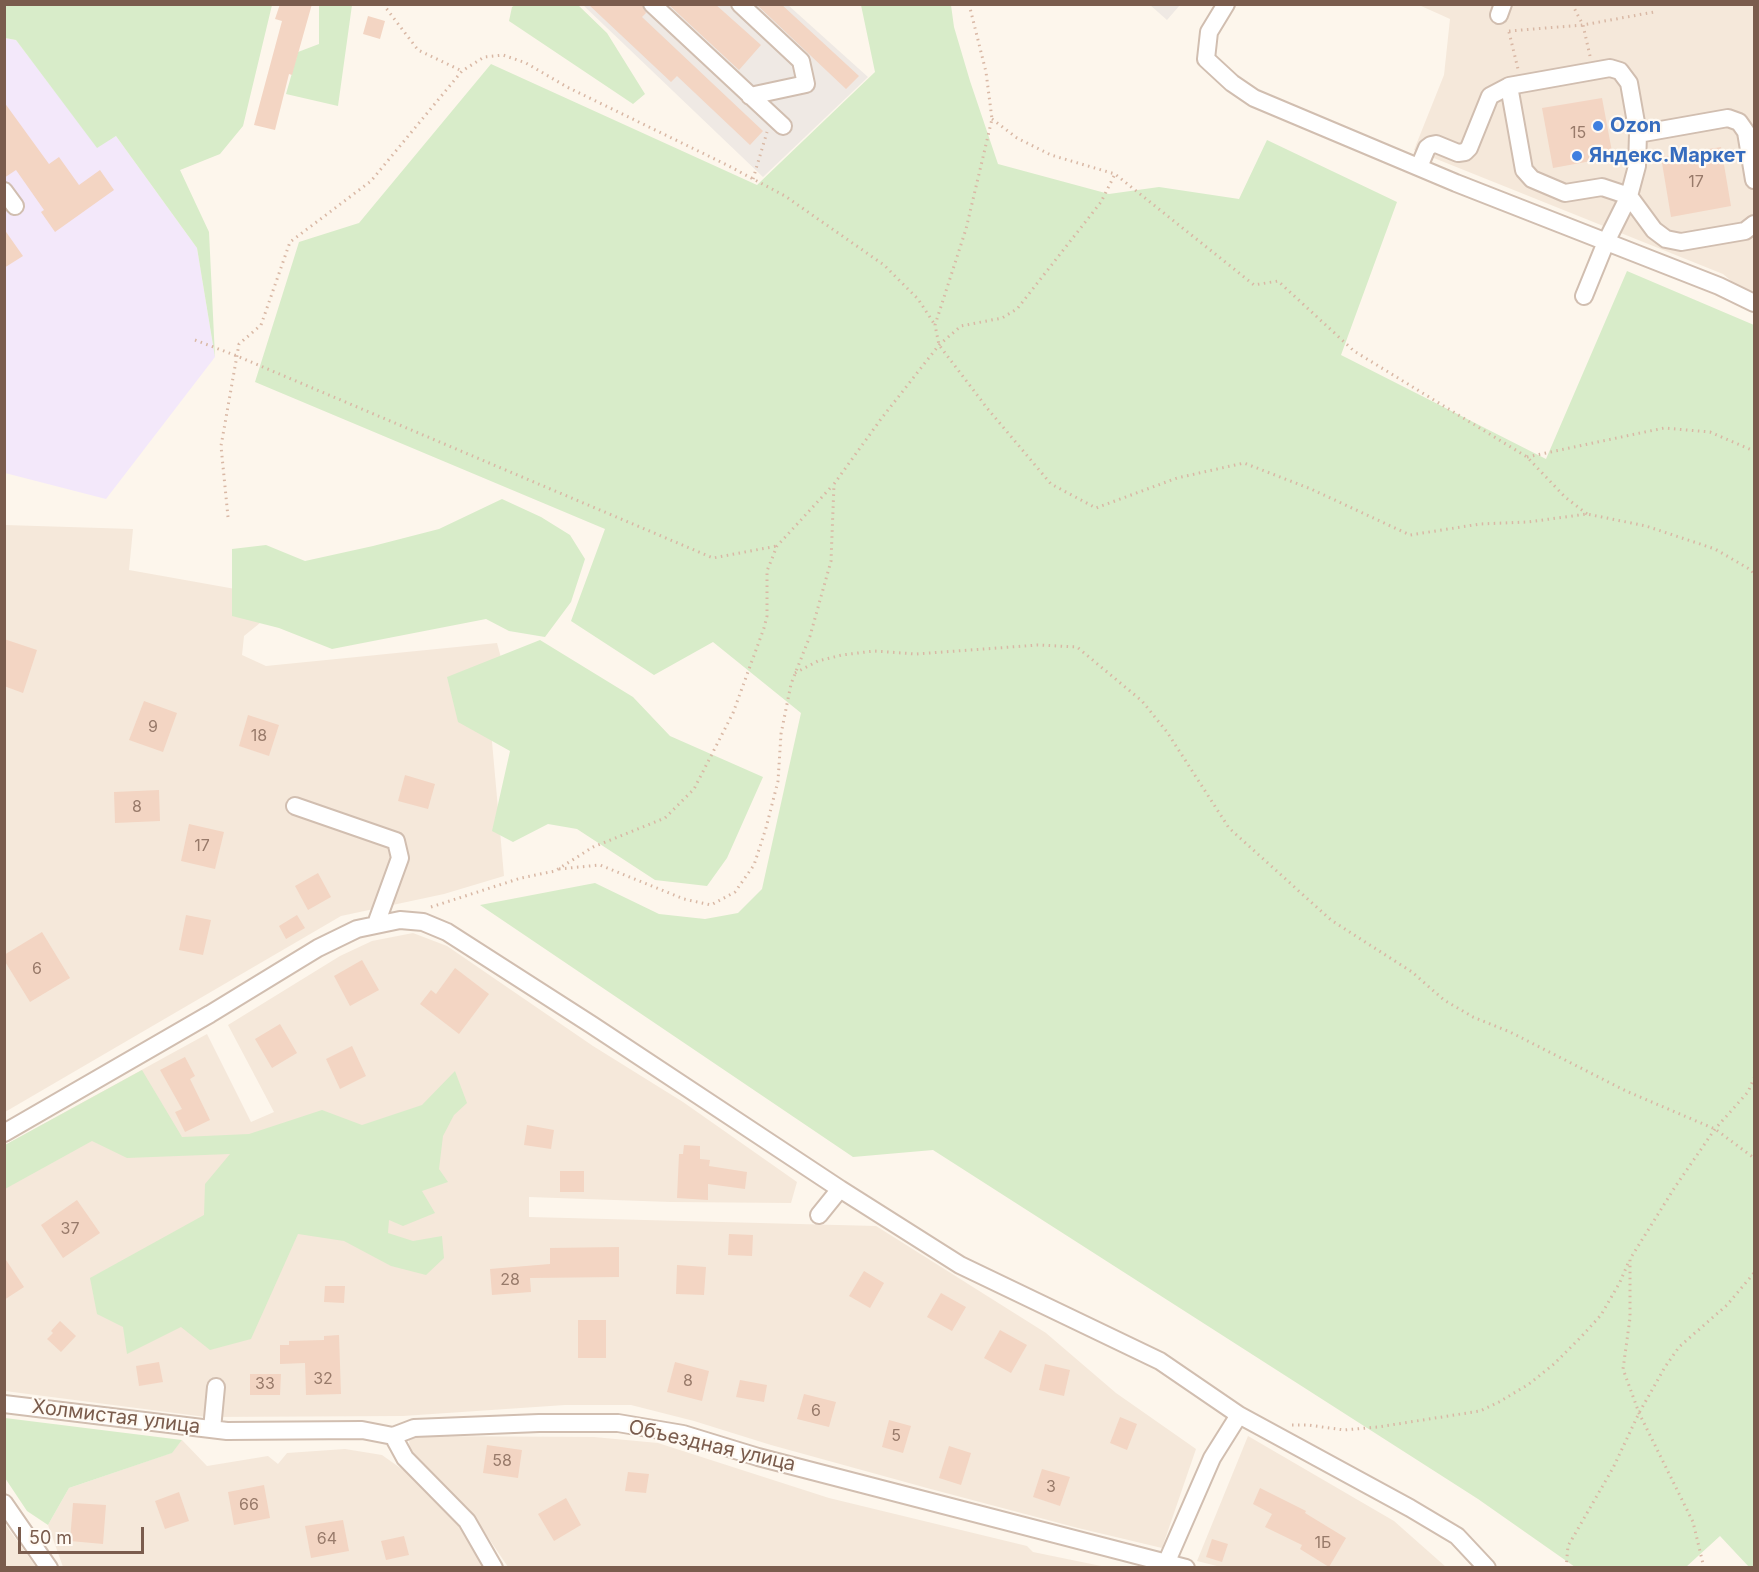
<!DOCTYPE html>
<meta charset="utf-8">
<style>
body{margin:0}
#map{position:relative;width:1759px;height:1572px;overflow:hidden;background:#fdf6ec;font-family:Inter,sans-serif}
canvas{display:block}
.frame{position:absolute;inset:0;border:6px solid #7a5c4d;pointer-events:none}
.scale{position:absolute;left:18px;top:1527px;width:126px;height:27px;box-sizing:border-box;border:3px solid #7a5c4d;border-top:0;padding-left:8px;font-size:18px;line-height:21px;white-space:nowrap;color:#7a5c4d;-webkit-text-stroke:4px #fffaf3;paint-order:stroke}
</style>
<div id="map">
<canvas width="1759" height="1572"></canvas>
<div class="frame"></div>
<div class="scale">50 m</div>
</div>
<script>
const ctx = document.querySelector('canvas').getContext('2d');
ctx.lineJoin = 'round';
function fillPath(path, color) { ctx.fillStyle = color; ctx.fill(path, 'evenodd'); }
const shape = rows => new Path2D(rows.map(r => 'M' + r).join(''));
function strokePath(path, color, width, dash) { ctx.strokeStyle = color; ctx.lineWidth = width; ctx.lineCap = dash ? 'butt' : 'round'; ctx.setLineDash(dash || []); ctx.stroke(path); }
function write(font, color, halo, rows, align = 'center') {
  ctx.font = font + ' Inter,sans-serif'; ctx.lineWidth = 4.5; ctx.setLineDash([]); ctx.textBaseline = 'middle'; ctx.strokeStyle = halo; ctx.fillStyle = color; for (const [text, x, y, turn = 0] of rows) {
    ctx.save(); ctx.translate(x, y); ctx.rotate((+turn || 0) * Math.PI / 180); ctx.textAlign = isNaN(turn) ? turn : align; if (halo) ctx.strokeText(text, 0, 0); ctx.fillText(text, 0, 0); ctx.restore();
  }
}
fillPath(shape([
 [1419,5,1754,5,1754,292,1736,285,1723,274,1414,150,1444,75,1450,19],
 [5,525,133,529,129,570,308,602,271,614,244,636,242,655,266,666,497,643,509,687,489,708,504,876,444,894,341,916,5,1112],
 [413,933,447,946,593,1046,683,1102,797,1182,791,1203,671,1202,529,1197,529,1217,876,1226,1046,1333,1116,1393,1196,1449,1162,1548,1078,1528,927,1488,771,1445,694,1421,631,1405,565,1405,403,1416,206,1417,5,1391,5,1145,207,1034,251,1122,274,1112,228,1025,340,956,372,941],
 [420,1436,594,1437,658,1443,829,1498,1027,1546,1033,1552,1106,1567,508,1567,469,1509,410,1453,409,1440],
 [1248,1436,1394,1521,1446,1567,1225,1568,1197,1561],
 [182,1440,207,1466,268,1456,278,1464,287,1453,345,1449,382,1455,413,1477,467,1532,486,1567,63,1567,48,1525,69,1488,171,1453],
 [4,1524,5,1524,36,1567,5,1567]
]), '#f5e8da');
fillPath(shape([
 [583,5,788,5,868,77,763,177],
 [1150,5,1180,5,1167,20]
]), '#efe9e4');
fillPath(shape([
 [4,38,16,40,97,147,116,136,197,248,215,357,106,499,5,473]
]), '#f3e8fa');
fillPath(shape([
 [4,5,272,5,243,126,220,154,180,170,209,232,215,357,197,248,116,136,97,148,16,40,5,38],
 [319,5,352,5,338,106,286,94,298,52,319,44],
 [515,5,578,5,607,33,645,94,633,104,509,21,512,7],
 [861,5,951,5,954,27,970,81,998,164,1109,194,1159,187,1239,199,1267,140,1397,202,1341,355,1546,459,1627,271,1754,325,1754,1567,1749,1567,1720,1536,1686,1567,1575,1567,1478,1499,933,1150,853,1157,480,905,595,883,659,914,705,919,738,913,762,889,801,713,713,642,654,675,571,621,605,529,255,382,299,242,359,223,491,64,757,185,875,72],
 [502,499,541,517,570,535,585,559,571,602,545,637,509,631,486,619,332,649,279,628,232,616,232,549,266,545,305,561,373,546,439,529],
 [540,640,633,697,670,736,763,777,727,858,707,886,655,880,577,829,548,824,513,842,492,831,510,751,458,722,447,677],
 [142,1070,182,1137,249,1134,322,1110,362,1125,422,1105,455,1071,467,1103,454,1115,443,1136,439,1169,448,1182,422,1191,435,1213,403,1226,389,1220,388,1233,413,1241,442,1236,444,1258,426,1275,391,1266,344,1241,298,1234,251,1339,210,1350,181,1327,127,1354,123,1327,97,1314,90,1278,204,1215,205,1184,230,1154,127,1158,92,1141,5,1189,5,1145],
 [4,1418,5,1418,182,1440,172,1453,69,1488,48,1525,27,1511,5,1478]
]), '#d8ecc9');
fillPath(shape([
 [280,4,312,4,292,75,289,74,275,130,254,125,282,21,275,19],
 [588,4,642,4,646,13,642,17,763,131,750,145,677,76,671,82],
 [668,4,715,4,761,45,739,70],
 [756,4,781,4,859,76,846,89],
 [368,16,385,21,380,39,363,34],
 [1602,98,1613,157,1553,168,1542,108],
 [4,102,49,164,59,157,79,185,100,170,114,190,55,232,41,212,44,210,16,170,4,178],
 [1721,147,1731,206,1671,217,1661,157],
 [4,229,23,256,4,268],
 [4,639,37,650,23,693,4,686],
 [144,701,177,713,163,752,129,740],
 [248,715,279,725,269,756,239,746],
 [405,775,435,784,428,809,398,801],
 [159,790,160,821,115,823,114,792],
 [189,824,224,832,215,869,181,861],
 [318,873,331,897,308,910,295,886],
 [186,915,211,920,203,955,179,950],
 [297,915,305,928,286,939,279,926],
 [42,932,70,978,30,1002,4,960,4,955],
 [362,960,379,990,350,1006,334,976],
 [455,968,489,994,459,1034,420,1004,431,990,436,994],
 [280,1024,297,1053,272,1068,255,1039],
 [352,1046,366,1076,340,1089,326,1059],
 [185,1057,195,1076,190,1079,210,1120,185,1132,175,1112,182,1109,160,1070],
 [527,1125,554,1130,551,1149,524,1145],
 [684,1145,700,1146,700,1159,710,1160,709,1166,747,1172,745,1189,708,1184,708,1200,677,1198,679,1154,683,1154],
 [560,1171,584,1171,584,1192,560,1192],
 [77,1200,100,1233,63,1258,41,1225],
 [729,1234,753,1235,752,1256,728,1255],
 [619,1247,619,1277,530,1278,531,1292,492,1295,490,1269,550,1264,550,1248],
 [4,1257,24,1287,4,1300],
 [677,1265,706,1267,704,1295,676,1294],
 [864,1271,884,1283,870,1308,849,1296],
 [325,1286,345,1286,344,1303,324,1302],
 [941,1293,966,1307,952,1331,927,1317],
 [578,1320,606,1320,606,1358,578,1358],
 [60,1321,76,1336,61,1352,47,1339,53,1333,51,1331],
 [1000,1330,1027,1345,1011,1373,984,1358],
 [339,1335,341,1394,306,1395,305,1363,280,1364,280,1345,289,1345,289,1341,324,1340,324,1336],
 [159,1362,163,1382,139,1386,136,1366],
 [675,1362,709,1371,702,1401,667,1392],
 [1045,1364,1070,1370,1064,1396,1039,1390],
 [250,1374,281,1374,280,1395,250,1395],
 [740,1380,767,1385,764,1402,736,1397],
 [804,1394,836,1402,829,1427,797,1419],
 [1120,1417,1137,1424,1127,1450,1110,1443],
 [889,1420,911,1426,903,1453,882,1447],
 [487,1445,522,1450,518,1478,483,1473],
 [949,1446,971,1453,961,1485,939,1478],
 [1042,1469,1070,1477,1060,1506,1033,1497],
 [628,1472,649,1474,646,1493,625,1491],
 [264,1485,270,1518,234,1525,228,1492],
 [1260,1488,1306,1511,1305,1513,1346,1538,1329,1567,1300,1549,1302,1545,1265,1527,1272,1514,1253,1504],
 [179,1492,189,1521,165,1529,155,1501],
 [566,1498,581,1525,554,1541,538,1514],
 [73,1503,106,1505,103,1544,70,1541],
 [343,1520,349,1551,311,1558,305,1526],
 [404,1536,409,1555,386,1560,381,1541],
 [1212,1539,1228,1544,1222,1562,1206,1557]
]), '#f3d5c3');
const minor = shape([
 [652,4,783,126],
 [740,4,801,61,806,84,750,96],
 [1226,4,1209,32,1206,59,1232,83,1254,98,1456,183,1719,286,1754,303],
 [1499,15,1503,4],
 [1509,86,1524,170,1532,179,1565,193,1602,187,1629,196,1654,230,1666,239,1681,242,1745,231,1754,224],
 [1638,134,1728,118,1739,122,1746,132,1754,180],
 [1419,167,1427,148,1431,145,1436,144,1458,153,1465,152,1469,148,1490,96,1509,86,1610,68,1620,71,1629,83,1638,134,1637,166,1629,196,1606,242,1584,296],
 [4,191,15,206],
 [295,806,396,841,400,858,376,924],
 [4,1133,210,1014,318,948,357,929,400,920,423,922,447,932,592,1025,840,1189,819,1215],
 [840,1189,960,1265,1160,1361,1239,1415,1410,1508,1457,1536,1487,1568],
 [4,1404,227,1431,362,1430,393,1436,414,1428,539,1423,618,1423,683,1434,758,1457,1186,1568],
 [212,1429,216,1387],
 [393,1436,405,1458,467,1521,494,1568],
 [4,1503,49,1568],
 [1164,1568,1212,1458,1239,1415]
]);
strokePath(minor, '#d1beb0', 20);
strokePath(shape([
 [383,4,418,50,462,71],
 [969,4,986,72,992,119,966,229,935,325,939,345,987,408,1051,484,1096,508,1177,478,1244,463,1311,489,1410,535,1480,524,1528,522,1587,514,1646,526,1715,549,1751,570,1754,574],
 [1572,4,1583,25,1590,56],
 [1509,31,1583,25,1654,12],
 [1509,32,1518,69],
 [992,119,1017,138,1051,155,1115,174,1254,285,1278,281,1354,351,1527,457,1565,497,1587,514],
 [753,179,767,132],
 [195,340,237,356,713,558,777,546],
 [1527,457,1664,428,1710,432,1754,451],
 [228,517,221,446,239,344,261,325,290,242,371,181,462,71,484,57,503,55,526,63,567,87,727,165,785,196,884,265,918,299,935,325],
 [795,673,818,661,842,655,874,651,916,654,1038,645,1077,647,1142,701,1167,732,1229,828,1331,920,1412,972,1444,1000,1473,1017,1510,1032,1626,1091,1715,1129,1754,1158],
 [559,869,600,865,684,899,711,905,735,892,754,865,766,828,778,781,781,734,791,684,810,636,831,561,834,484,881,419,939,345,961,326,1002,318,1017,309,1101,202,1115,174],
 [431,907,521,878,555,871,593,847,665,818,694,789,733,713,764,628,767,616,767,571,777,546,833,485],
 [1292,1425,1308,1425,1344,1430,1378,1427,1480,1411,1499,1402,1529,1384,1554,1364,1581,1337,1601,1315,1620,1282,1629,1261],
 [1566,1568,1568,1546,1613,1468,1639,1413,1665,1367,1679,1347,1727,1305,1754,1273],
 [1704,1568,1693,1522,1639,1413,1623,1369,1630,1318,1630,1259,1675,1187,1715,1129,1748,1092,1754,1078]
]), '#d9b8a5', 3, [1.5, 4.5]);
strokePath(minor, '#fff', 16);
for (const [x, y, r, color] of [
 [1598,126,6,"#3f7fe0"],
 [1577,156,6,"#3f7fe0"]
]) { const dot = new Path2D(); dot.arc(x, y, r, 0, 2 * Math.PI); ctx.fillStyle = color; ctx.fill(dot); strokePath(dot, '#fffaf3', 2); }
write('16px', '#987a6a', null, [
 ["15",1578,133],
 ["17",1696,182],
 ["9",153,727],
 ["18",259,736],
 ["8",137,807],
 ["17",202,846],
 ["6",37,969],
 ["37",70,1229],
 ["28",510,1280],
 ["32",323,1379],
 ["8",688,1381],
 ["33",265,1384],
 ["6",816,1411],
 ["5",896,1436],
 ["58",502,1461],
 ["3",1051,1487],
 ["66",249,1505],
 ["64",327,1539],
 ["1Б",1323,1543]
]);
write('bold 20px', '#366cbe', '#fffaf3', [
 ["Ozon",1610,126],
 ["Яндекс.Маркет",1589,156]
], 'left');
write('20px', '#7a5c4d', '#fffaf3', [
 ["Холмистая улица",116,1417,7],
 ["Объездная улица",712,1446,13]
]);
</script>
